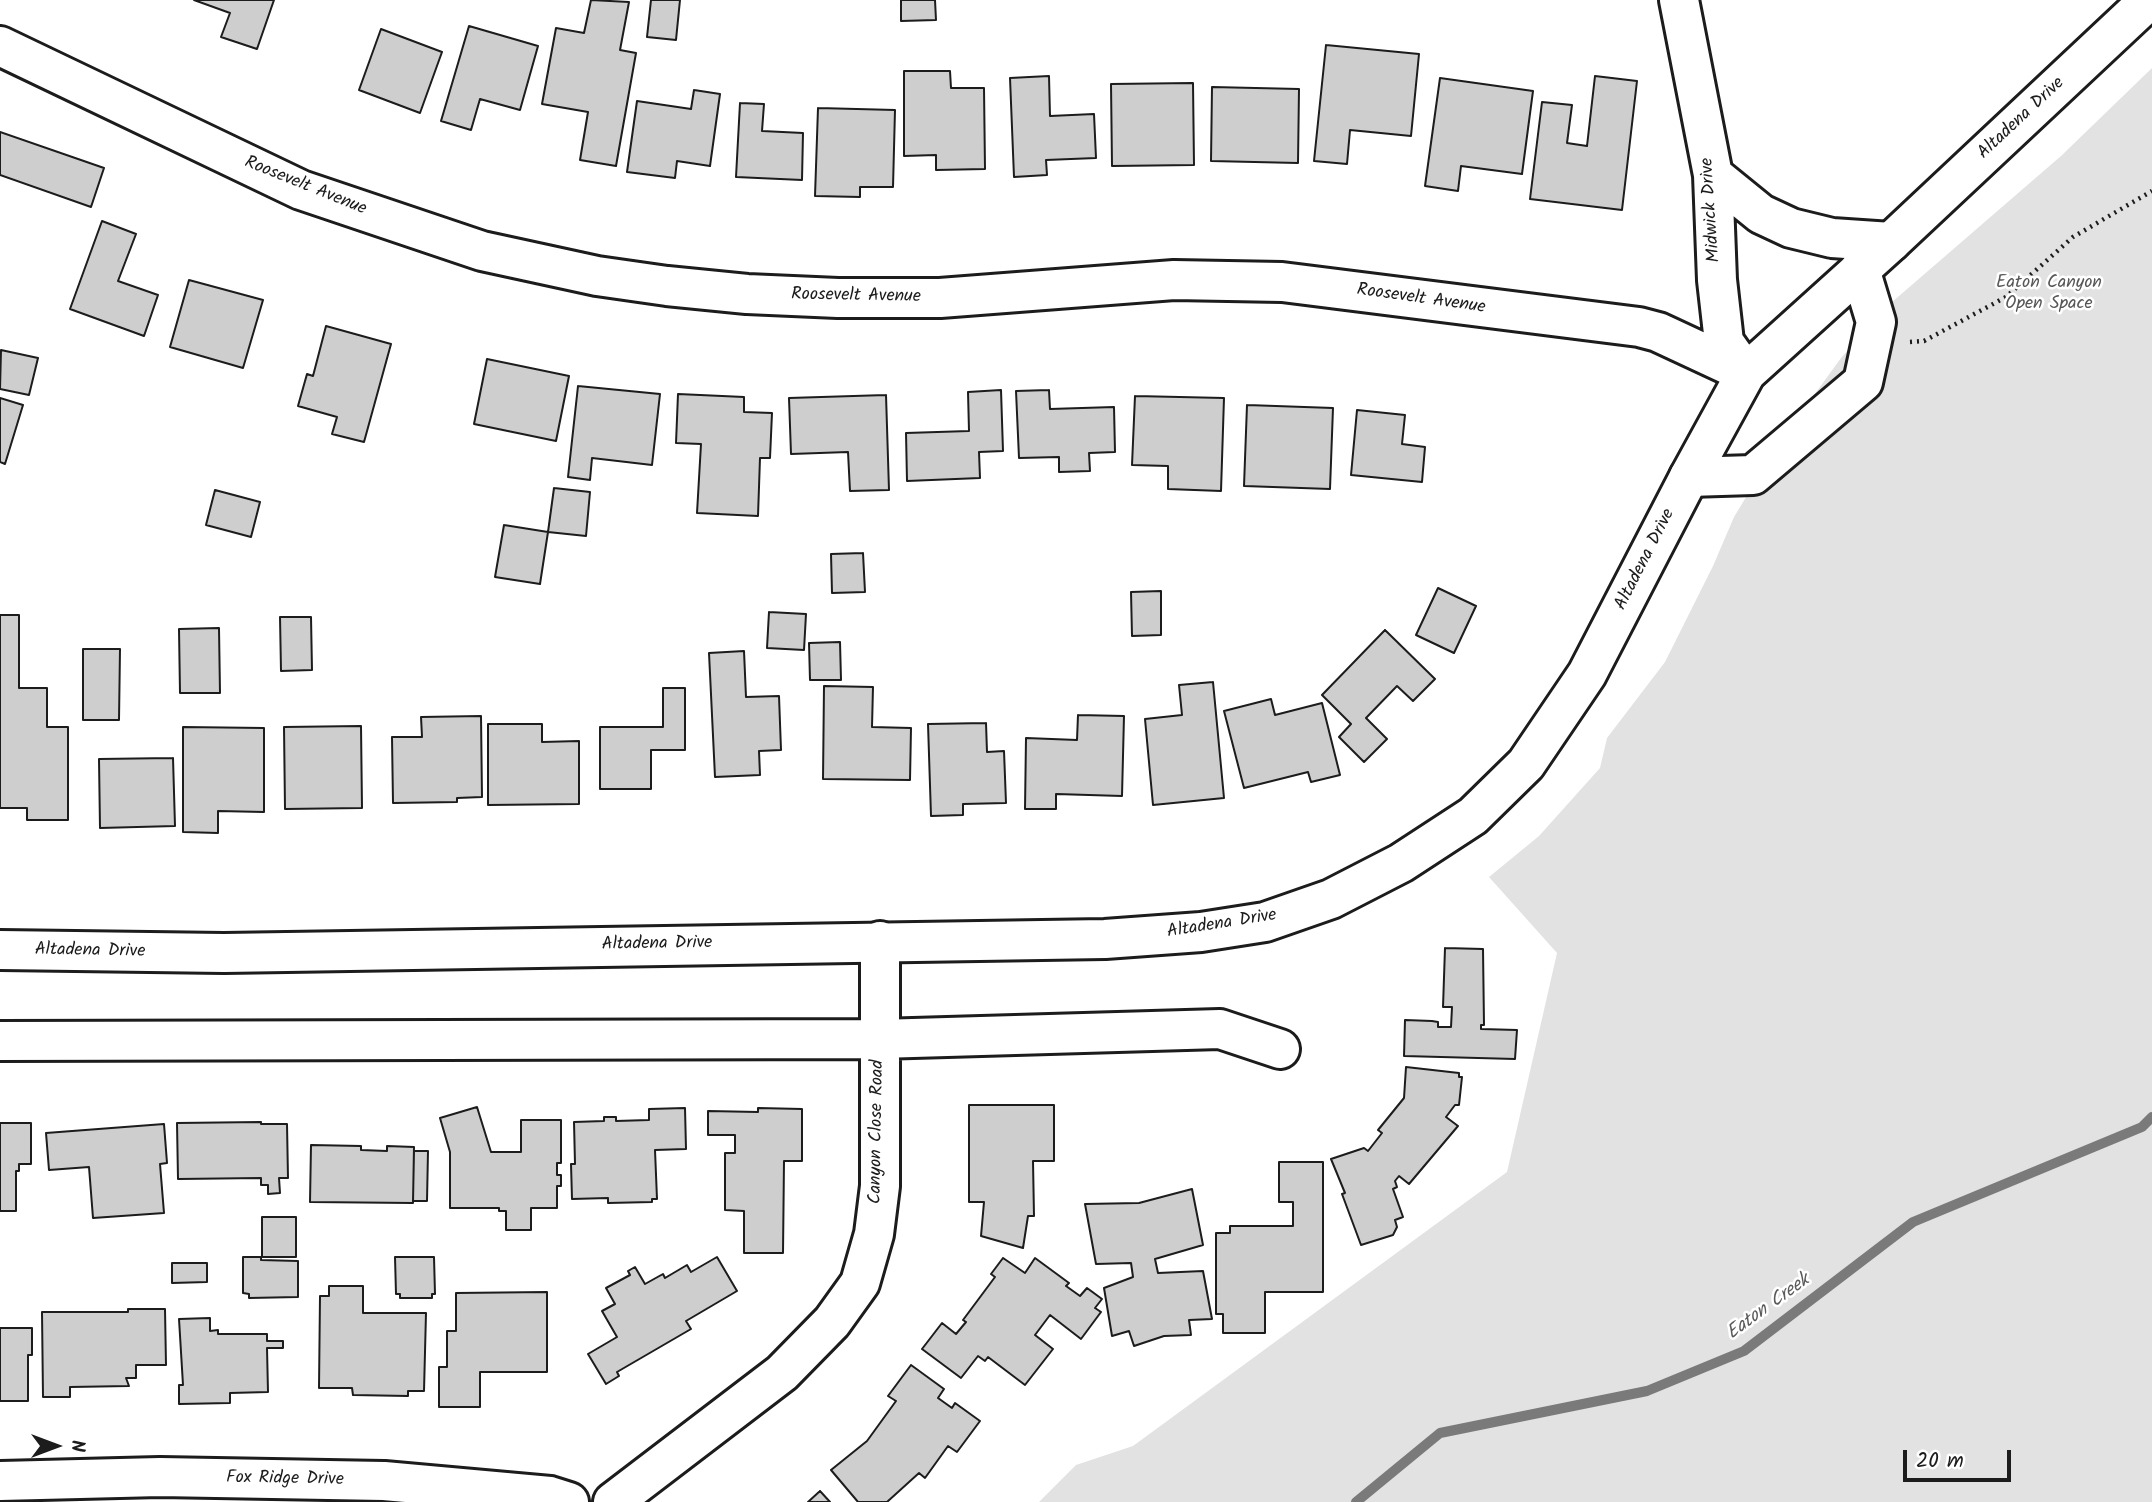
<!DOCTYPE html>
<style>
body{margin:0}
#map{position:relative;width:2152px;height:1502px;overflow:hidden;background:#fff;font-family:Kalam,sans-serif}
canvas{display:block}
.north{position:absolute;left:21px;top:1411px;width:70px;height:70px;-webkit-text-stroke:5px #fff;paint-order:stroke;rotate:90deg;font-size:19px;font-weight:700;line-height:28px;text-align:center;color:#1c1c1c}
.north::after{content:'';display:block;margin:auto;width:24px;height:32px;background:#1c1c1c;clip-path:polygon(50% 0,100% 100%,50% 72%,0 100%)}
.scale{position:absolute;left:1903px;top:1450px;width:108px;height:32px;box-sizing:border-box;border:4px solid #1c1c1c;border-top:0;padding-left:9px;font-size:21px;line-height:24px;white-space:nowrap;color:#1c1c1c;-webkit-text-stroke:5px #fff;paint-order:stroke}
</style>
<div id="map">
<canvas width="2152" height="1502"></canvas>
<div class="north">N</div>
<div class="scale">20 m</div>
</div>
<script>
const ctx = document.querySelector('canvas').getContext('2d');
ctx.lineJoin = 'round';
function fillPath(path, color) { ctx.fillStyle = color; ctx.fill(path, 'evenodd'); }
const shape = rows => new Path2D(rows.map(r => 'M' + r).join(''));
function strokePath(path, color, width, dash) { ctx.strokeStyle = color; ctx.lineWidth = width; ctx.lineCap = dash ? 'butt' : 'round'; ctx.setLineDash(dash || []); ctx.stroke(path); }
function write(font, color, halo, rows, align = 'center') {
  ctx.font = font + ' Kalam,sans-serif'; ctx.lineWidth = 5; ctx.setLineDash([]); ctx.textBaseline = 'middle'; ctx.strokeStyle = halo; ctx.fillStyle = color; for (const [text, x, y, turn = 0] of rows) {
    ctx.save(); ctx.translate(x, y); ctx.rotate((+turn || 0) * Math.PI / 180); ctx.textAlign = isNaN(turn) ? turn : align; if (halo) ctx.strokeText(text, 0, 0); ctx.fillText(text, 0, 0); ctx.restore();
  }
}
fillPath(shape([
 [2152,68,2152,1502,1039,1502,1076,1465,1133,1446,1507,1172,1557,953,1489,877,1539,836,1600,768,1607,738,1665,662,1713,566,1734,517,1777,446,1841,358,1884,309,2061,156]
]), '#e2e2e2');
strokePath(shape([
 [1356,1502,1440,1433,1647,1391,1744,1351,1913,1222,2142,1127,2152,1117]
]), '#7a7a7a', 10);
const building = shape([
 [194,0,274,0,257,49,221,37,230,13,194,0],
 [591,0,629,2,620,50,636,53,616,166,580,160,588,112,542,104,556,28,584,33,591,0],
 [651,0,680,0,676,40,647,37,651,0],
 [901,0,935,0,936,20,901,21,901,0],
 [469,26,538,46,520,110,480,99,471,130,441,121,469,26],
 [381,29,442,52,420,113,359,90,381,29],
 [1326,45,1419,54,1411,136,1350,130,1347,164,1314,161,1326,45],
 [904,71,950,71,951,88,984,88,985,169,936,170,936,155,904,156,904,71],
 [1049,76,1050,116,1094,114,1096,158,1046,160,1047,175,1014,177,1010,78,1049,76],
 [1595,76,1637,81,1622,210,1530,199,1542,102,1572,105,1567,143,1587,146,1595,76],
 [1440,78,1533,91,1522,174,1461,166,1458,191,1425,186,1440,78],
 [1193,83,1194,165,1112,166,1111,84,1193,83],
 [1212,87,1299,89,1298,163,1211,161,1212,87],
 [694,90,720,94,710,166,677,161,675,178,627,172,637,101,691,109,694,90],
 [740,103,764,104,762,131,803,133,802,180,736,177,740,103],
 [818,108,895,110,893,187,860,187,860,197,815,196,818,108],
 [0,132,104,168,91,207,0,175,0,132],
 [102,221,136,234,118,281,158,295,144,336,70,309,102,221],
 [189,280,263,300,243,368,170,347,189,280],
 [326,326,391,344,364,442,332,434,337,417,298,406,307,374,313,376,326,326],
 [1,350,38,358,29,395,0,389,1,350],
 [487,359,569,376,556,441,474,424,487,359],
 [578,386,660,394,652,465,592,458,590,480,568,477,578,386],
 [1001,390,1003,451,979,452,980,478,907,481,906,433,969,431,968,392,1001,390],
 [1049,390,1050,409,1114,407,1115,452,1089,453,1090,471,1059,472,1059,457,1019,458,1016,391,1049,390],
 [678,394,744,397,744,412,772,413,770,458,760,458,758,516,697,513,701,444,676,443,678,394],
 [886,395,889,490,850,491,848,452,791,454,789,398,886,395],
 [1135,396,1224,398,1221,491,1168,489,1168,466,1132,465,1135,396],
 [0,398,23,405,5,464,0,462,0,398],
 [1247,405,1333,408,1330,489,1244,486,1247,405],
 [1357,410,1405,415,1402,444,1425,447,1422,482,1351,475,1357,410],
 [554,488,590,492,586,536,548,532,554,488],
 [215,490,260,502,251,537,206,525,215,490],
 [504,525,548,532,540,584,495,577,504,525],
 [863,553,865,592,832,593,831,554,863,553],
 [1438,588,1476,606,1454,653,1416,635,1438,588],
 [1161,591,1161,635,1132,636,1131,592,1161,591],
 [769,612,806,614,804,650,767,648,769,612],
 [0,615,19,615,19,688,47,688,47,727,68,727,68,820,27,820,27,808,0,808,0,615],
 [280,617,311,617,312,670,281,671,280,617],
 [219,628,220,693,180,693,179,629,219,628],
 [1385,630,1435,679,1413,701,1397,686,1366,718,1387,739,1364,762,1339,737,1351,724,1322,695,1385,630],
 [840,642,841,680,810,680,809,643,840,642],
 [83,649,120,649,119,720,83,720,83,649],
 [744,651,746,697,779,696,781,750,759,751,760,775,715,777,709,653,744,651],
 [1213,682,1224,798,1153,805,1145,719,1182,715,1179,685,1213,682],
 [824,686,873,687,872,727,911,728,910,780,823,779,824,686],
 [663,688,685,688,685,750,651,750,651,789,600,789,600,727,663,727,663,688],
 [1271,699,1275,715,1322,703,1340,775,1311,782,1308,772,1244,788,1224,711,1271,699],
 [1078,715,1124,716,1122,796,1056,794,1056,809,1025,809,1026,738,1077,740,1078,715],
 [481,716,482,797,457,798,457,802,393,803,392,737,422,737,421,717,481,716],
 [986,723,987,752,1004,751,1006,803,963,804,963,815,931,816,928,724,986,723],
 [488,724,542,724,542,742,579,741,579,804,488,805,488,724],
 [361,726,362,808,285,809,284,727,361,726],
 [183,727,264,728,264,812,218,811,218,833,183,832,183,727],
 [173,758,175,826,100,828,99,759,173,758],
 [1445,948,1483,949,1484,1025,1481,1025,1481,1029,1517,1030,1515,1059,1404,1056,1405,1020,1432,1021,1438,1022,1438,1027,1451,1027,1452,1007,1443,1007,1445,948],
 [1406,1067,1459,1073,1459,1077,1462,1077,1459,1105,1455,1105,1446,1117,1458,1126,1409,1184,1399,1176,1395,1181,1397,1187,1393,1189,1403,1217,1395,1220,1397,1227,1393,1235,1361,1245,1342,1194,1345,1193,1331,1159,1364,1148,1368,1151,1382,1133,1378,1130,1404,1098,1406,1067],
 [969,1105,1054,1105,1054,1161,1033,1161,1034,1216,1028,1216,1023,1248,981,1236,984,1202,969,1202,969,1105],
 [477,1107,491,1152,521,1152,521,1120,561,1120,561,1163,557,1163,557,1175,561,1175,561,1186,557,1186,557,1208,531,1208,531,1230,506,1230,506,1211,499,1211,499,1208,450,1208,450,1152,440,1118,477,1107],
 [685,1108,686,1149,655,1150,657,1199,652,1199,652,1202,608,1203,608,1198,572,1199,571,1164,575,1164,574,1122,604,1121,604,1117,616,1117,616,1121,649,1120,649,1109,685,1108],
 [758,1108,802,1109,802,1161,784,1161,783,1253,744,1253,744,1211,725,1210,725,1153,735,1153,735,1135,708,1135,708,1111,758,1112,758,1108],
 [261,1122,261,1124,287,1124,288,1178,279,1178,280,1193,268,1194,268,1185,261,1185,261,1178,178,1179,177,1123,261,1122],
 [0,1123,31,1123,31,1164,19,1164,19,1171,16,1171,16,1211,0,1211,0,1123],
 [164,1124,167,1163,160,1164,164,1213,93,1218,89,1167,49,1170,46,1133,164,1124],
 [311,1145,361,1146,361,1150,387,1151,387,1146,414,1147,413,1203,310,1202,311,1145],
 [414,1151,428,1151,427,1201,413,1201,414,1151],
 [1279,1162,1323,1162,1323,1292,1265,1292,1265,1333,1223,1333,1223,1314,1216,1314,1216,1233,1230,1233,1230,1226,1293,1226,1293,1202,1279,1202,1279,1162],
 [1192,1189,1203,1245,1155,1259,1158,1273,1203,1271,1212,1319,1189,1320,1191,1335,1164,1336,1134,1346,1129,1331,1112,1336,1104,1288,1133,1277,1131,1263,1096,1264,1085,1204,1139,1203,1192,1189],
 [262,1217,296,1217,296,1257,262,1257,262,1217],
 [243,1257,261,1257,261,1260,298,1261,298,1297,249,1298,249,1294,243,1293,243,1257],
 [395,1257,434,1257,435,1294,432,1294,432,1298,400,1298,400,1294,396,1294,395,1257],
 [717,1257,737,1291,686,1321,691,1329,617,1372,619,1376,606,1384,588,1354,617,1337,602,1311,615,1304,606,1288,630,1275,628,1271,635,1267,645,1284,663,1274,665,1278,687,1265,691,1272,717,1257],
 [1003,1258,1025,1273,1035,1258,1069,1283,1066,1286,1080,1296,1087,1288,1102,1299,1095,1308,1101,1312,1081,1339,1050,1315,1035,1335,1053,1349,1025,1385,988,1357,985,1361,978,1356,961,1378,922,1349,942,1323,956,1334,966,1322,963,1320,995,1277,991,1274,1003,1258],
 [172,1263,207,1263,207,1282,172,1283,172,1263],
 [329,1286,363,1286,363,1313,426,1313,424,1391,408,1391,408,1396,353,1395,352,1388,319,1388,320,1296,329,1296,329,1286],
 [547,1292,547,1372,480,1372,480,1407,439,1407,439,1367,447,1367,447,1331,456,1331,456,1293,547,1292],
 [128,1309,165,1309,166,1365,136,1365,136,1378,126,1378,129,1386,70,1387,70,1397,43,1397,42,1312,128,1312,128,1309],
 [210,1318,210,1331,218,1330,218,1334,267,1334,267,1341,283,1341,283,1348,267,1348,268,1392,230,1393,230,1403,179,1404,179,1385,183,1385,179,1319,210,1318],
 [0,1328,32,1328,32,1355,28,1355,28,1401,0,1401,0,1328],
 [911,1365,944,1389,938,1398,952,1408,955,1403,980,1421,957,1452,948,1446,925,1478,919,1473,887,1502,858,1502,831,1470,867,1441,896,1401,888,1396,911,1365],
 [820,1491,830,1502,808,1502,820,1491]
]);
fillPath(building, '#cecece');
strokePath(building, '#1c1c1c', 2);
const minor = shape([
 [1679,0,1713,175,1717,280,1724,342,1746,373],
 [0,46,301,190,482,251,597,276,667,286,747,294,838,298,940,298,1174,280,1282,282,1639,327,1658,332,1746,373],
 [1713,175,1761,214,1791,228,1832,238,1891,242],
 [1689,477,1753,475,1863,382,1876,322,1860,269],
 [0,1041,879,1039,1220,1029,1280,1049],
 [0,1481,160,1477,384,1481,550,1496,569,1502],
 [613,1502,782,1373,832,1322,860,1283,874,1234,880,1186,880,941]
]);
const major = shape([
 [0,950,224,953,1105,939,1201,932,1265,922,1331,899,1401,863,1473,816,1526,764,1587,674,1689,477,1746,373,1891,242,2149,0]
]);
strokePath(minor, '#1c1c1c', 44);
strokePath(major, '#1c1c1c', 44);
strokePath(shape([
 [1910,342,1924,341,2006,297,2073,237,2152,191]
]), '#1c1c1c', 4.5, [2, 5]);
strokePath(minor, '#fff', 38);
strokePath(major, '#fff', 38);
write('18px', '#1c1c1c', '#fff', [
 ["Altadena Drive",2022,119,-43],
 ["Roosevelt Avenue",305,187,22],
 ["Midwick Drive",1712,210,-94],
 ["Roosevelt Avenue",856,297,1],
 ["Roosevelt Avenue",1421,300,8],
 ["Altadena Drive",1646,560,-63],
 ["Altadena Drive",1222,925,-9],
 ["Altadena Drive",657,945,-1],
 ["Altadena Drive",90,952,1],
 ["Canyon Close Road",878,1132,-89],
 ["Fox Ridge Drive",285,1480,1]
]);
write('18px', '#575757', '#fff', [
 ["Eaton Canyon",2049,284],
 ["Open Space",2049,305]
]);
write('italic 19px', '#5a5a5a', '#fff', [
 ["Eaton Creek",1769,1308,-36]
]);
</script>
